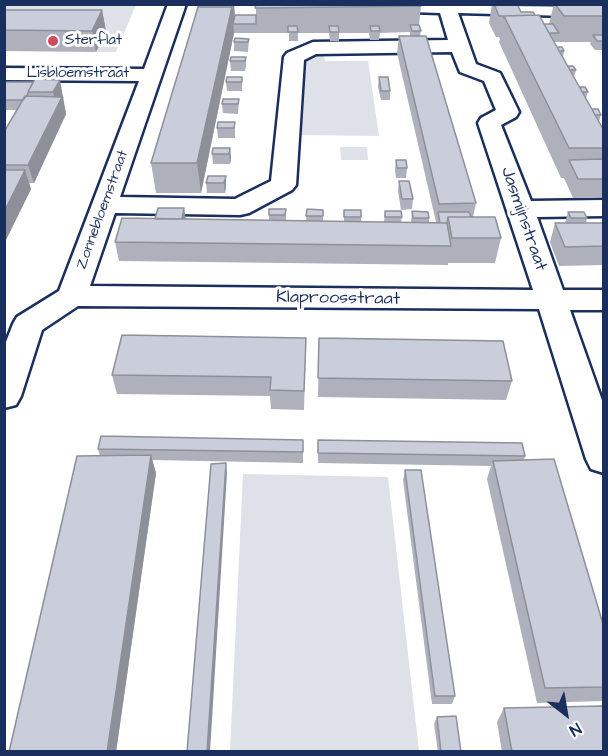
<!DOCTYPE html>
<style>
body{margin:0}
#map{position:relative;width:608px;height:756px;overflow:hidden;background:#fff;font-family:"Architects Daughter",sans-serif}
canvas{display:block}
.frame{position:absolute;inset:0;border:6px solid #1b2f5e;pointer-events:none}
.north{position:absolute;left:536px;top:684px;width:60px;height:60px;-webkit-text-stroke:4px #fff;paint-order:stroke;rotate:149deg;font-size:16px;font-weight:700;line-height:24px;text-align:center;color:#1b2f5e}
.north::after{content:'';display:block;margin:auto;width:21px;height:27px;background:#1b2f5e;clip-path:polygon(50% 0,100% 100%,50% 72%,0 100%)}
</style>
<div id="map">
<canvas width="608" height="756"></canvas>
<div class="frame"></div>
<div class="north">N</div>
</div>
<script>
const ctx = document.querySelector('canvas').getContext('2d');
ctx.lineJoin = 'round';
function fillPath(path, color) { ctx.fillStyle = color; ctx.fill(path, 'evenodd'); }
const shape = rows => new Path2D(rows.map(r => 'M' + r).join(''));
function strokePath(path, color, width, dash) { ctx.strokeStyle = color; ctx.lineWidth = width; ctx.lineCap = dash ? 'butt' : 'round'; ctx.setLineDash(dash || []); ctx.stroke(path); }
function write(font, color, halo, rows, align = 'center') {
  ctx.font = font + ' "Architects Daughter",sans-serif'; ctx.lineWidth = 6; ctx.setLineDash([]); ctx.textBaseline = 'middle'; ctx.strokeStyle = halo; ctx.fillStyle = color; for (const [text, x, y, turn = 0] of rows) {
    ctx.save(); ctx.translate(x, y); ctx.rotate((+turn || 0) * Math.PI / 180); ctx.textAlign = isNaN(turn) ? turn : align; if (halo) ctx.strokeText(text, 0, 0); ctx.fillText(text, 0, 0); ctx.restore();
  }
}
fillPath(shape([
 [5,5,136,5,116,52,96,52,106,32,5,30],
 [323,52,325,61,368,61,379,136,298,135,303,59],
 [340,147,367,147,368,160,341,160],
 [243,474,388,477,419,751,230,751]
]), '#dee1e7');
const minor = shape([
 [168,4,186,4,120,197,235,199,271,181,284,57,287,53,313,42,448,40,440,13,317,9,308,4,604,7,604,17,458,13,476,64,500,73,519,112,516,117,501,125,531,201,604,200,604,216,537,217,563,290,604,290,604,310,570,310,604,406,604,473,591,469,586,459,539,309,78,306,42,330,21,396,16,405,4,408,4,347,13,324,17,317,59,291,139,81,4,80,4,68,144,69,168,4],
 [452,52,460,72,484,81,496,110,481,118,478,123,533,290,90,286,115,213,240,215,249,213,292,190,296,185,304,60,316,54,452,52]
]);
strokePath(minor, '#1b2f5e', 5);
fillPath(minor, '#fff');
fillPath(shape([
 [234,4,235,15,256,15,256,4,421,6,419,25,421,31,420,36,476,203,473,217,501,238,495,263,448,263,448,265,119,261,115,242,155,219,269,220,269,215,286,209,286,221,306,221,307,209,323,210,323,221,344,221,344,210,361,210,361,222,384,222,385,211,402,217,401,222,411,222,412,211,429,218,429,222,436,222,397,53,399,36,410,36,410,32,380,33,379,40,370,40,369,33,339,33,339,41,330,41,329,33,298,33,298,41,289,41,289,33,234,33,201,193,156,193,151,163],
 [492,4,517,4,521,12,535,15,544,24,549,24,554,4,603,4,603,50,595,50,590,44,591,42,554,42,557,47,564,51,563,57,568,66,576,70,574,77,580,87,588,92,586,98,592,109,601,115,599,121,603,129,603,197,573,198,564,178,561,178,499,42,500,39,499,37,496,37,489,23],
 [4,10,102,10,106,31,96,52,4,51],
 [249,39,248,52,234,51,234,42],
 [246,57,246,66,245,71,231,71,230,61],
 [242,77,242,91,227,91,226,82],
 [379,77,390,91,390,100,381,100,378,87],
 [4,82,33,82,64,97,63,99,66,114,34,183,29,183,31,189,4,244,4,132,17,110,4,110],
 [239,99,238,114,223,113,222,104],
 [235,122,235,138,218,138,217,128],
 [230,148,231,158,230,164,213,164,212,154],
 [396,160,407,168,406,178,396,178,395,170],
 [226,176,226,186,225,193,207,193,206,183],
 [399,181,413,199,412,209,401,210,398,191],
 [568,212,587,218,586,223,603,223,603,218,603,265,559,266,550,242,555,223,565,223],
 [306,338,304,410,271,409,270,396,117,394,112,375],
 [319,338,512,381,506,400,318,397],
 [303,440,303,463,152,460,156,473,116,752,9,752,100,456,98,449],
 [318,440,525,456,524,460,603,624,603,701,537,703,487,479,491,466,318,463],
 [405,470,455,696,452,704,432,704,403,480],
 [504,708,603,752,502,752,497,722],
 [437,717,461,752,438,752,434,724]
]), '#aeb1bb');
fillPath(shape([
 [234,4,235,24,233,24,234,33,201,193,197,163,232,7],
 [102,10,106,31,96,52,92,31],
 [60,80,66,114,34,183,28,165,57,108,53,92],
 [230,148,231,158,230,164,229,154],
 [25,170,31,189,4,244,4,212],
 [226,176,226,186,225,193,224,183],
 [184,208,186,219,183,233,181,223],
 [151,455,156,473,116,752,107,752],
 [226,463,227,473,210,752,207,752]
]), '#8d9099');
const building = shape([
 [199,4,234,4,232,11,232,7,198,7,199,4],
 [256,4,421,4,421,6,255,8,256,4],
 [494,4,517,4,521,12,533,12,535,15,504,16,504,18,503,16,499,16,494,4],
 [555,4,603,4,603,16,564,16,555,4],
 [198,7,232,7,197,163,151,163,198,7],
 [4,10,102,10,92,31,4,30,4,10],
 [235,15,256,15,256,24,233,24,235,15],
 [539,15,603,129,603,148,569,148,504,16,539,15],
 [544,24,553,24,559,33,549,33,544,24],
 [410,25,419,25,421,31,412,31,410,25],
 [288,26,297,26,298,32,288,32,288,26],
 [329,26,338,26,339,32,330,32,329,26],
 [370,26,379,26,380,31,371,31,370,26],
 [593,35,602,35,603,37,603,41,597,41,593,35],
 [399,36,426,36,476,203,439,204,399,36],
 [235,38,249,39,248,42,234,42,235,38],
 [557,47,562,47,564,51,559,51,557,47],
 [231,57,246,57,245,61,230,61,231,57],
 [568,66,573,66,576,70,570,70,568,66],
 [227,77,242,77,242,82,226,82,227,77],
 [379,77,388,77,390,91,381,91,379,77],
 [35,79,60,80,53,92,28,92,35,79],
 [4,82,33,82,28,92,28,94,23,100,4,100,4,82],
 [580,87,585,87,588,92,582,92,580,87],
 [25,96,62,97,28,165,4,165,4,132,25,96],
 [223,99,239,99,238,104,222,104,223,99],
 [592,109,598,109,601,115,595,115,592,109],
 [218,122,235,122,234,128,217,128,218,122],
 [213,148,230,148,229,154,212,154,213,148],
 [603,159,603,179,578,179,569,160,603,159],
 [396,160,406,160,407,168,397,168,396,160],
 [4,170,25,170,4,212,4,170],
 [208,176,226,176,224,183,206,183,208,176],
 [399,181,409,181,413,199,402,199,399,181],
 [158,208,184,208,182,219,155,219,158,208],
 [269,209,286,209,285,215,269,215,269,209],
 [307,209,323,210,323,216,306,216,307,209],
 [344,210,361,210,361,217,344,217,344,210],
 [385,211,401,211,402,217,385,217,385,211],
 [412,211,428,212,429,218,413,218,412,211],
 [438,212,469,212,471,217,448,217,447,223,440,223,438,212],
 [568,212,584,212,587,218,571,218,568,212],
 [448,217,495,217,501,238,452,238,448,217],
 [122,218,447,223,451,246,115,242,122,218],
 [555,223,603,223,603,246,565,247,555,223],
 [122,335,306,338,304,391,270,390,271,377,112,375,122,335],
 [319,338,503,341,512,381,318,378,319,338],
 [101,436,303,440,303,452,98,449,101,436],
 [318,440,522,443,525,456,318,453,318,440],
 [151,455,107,752,9,752,77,456,151,455],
 [554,459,603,624,603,687,545,688,493,461,554,459],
 [226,463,207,752,187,752,211,464,226,463],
 [405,470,421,470,455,696,435,696,405,470],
 [603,706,603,752,512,752,504,708,603,706],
 [456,716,461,752,441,752,437,717,456,716]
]);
fillPath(building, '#caceda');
strokePath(building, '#8d9099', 1.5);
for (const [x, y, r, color] of [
 [53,41,6,"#d1495b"]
]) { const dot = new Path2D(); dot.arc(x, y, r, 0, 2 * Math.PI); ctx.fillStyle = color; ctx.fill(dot); strokePath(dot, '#fff', 2); }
write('15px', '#1b2f5e', '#fff', [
 ["Sterflat",65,41]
], 'left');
write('15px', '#1b2f5e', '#fff', [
 ["Lisbloemstraat",78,74],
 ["Zonnebloemstraat",103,210,-70]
]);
write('18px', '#1b2f5e', '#fff', [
 ["Jasmijnstraat",523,219,71],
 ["Klaproosstraat",338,299,1]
]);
</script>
